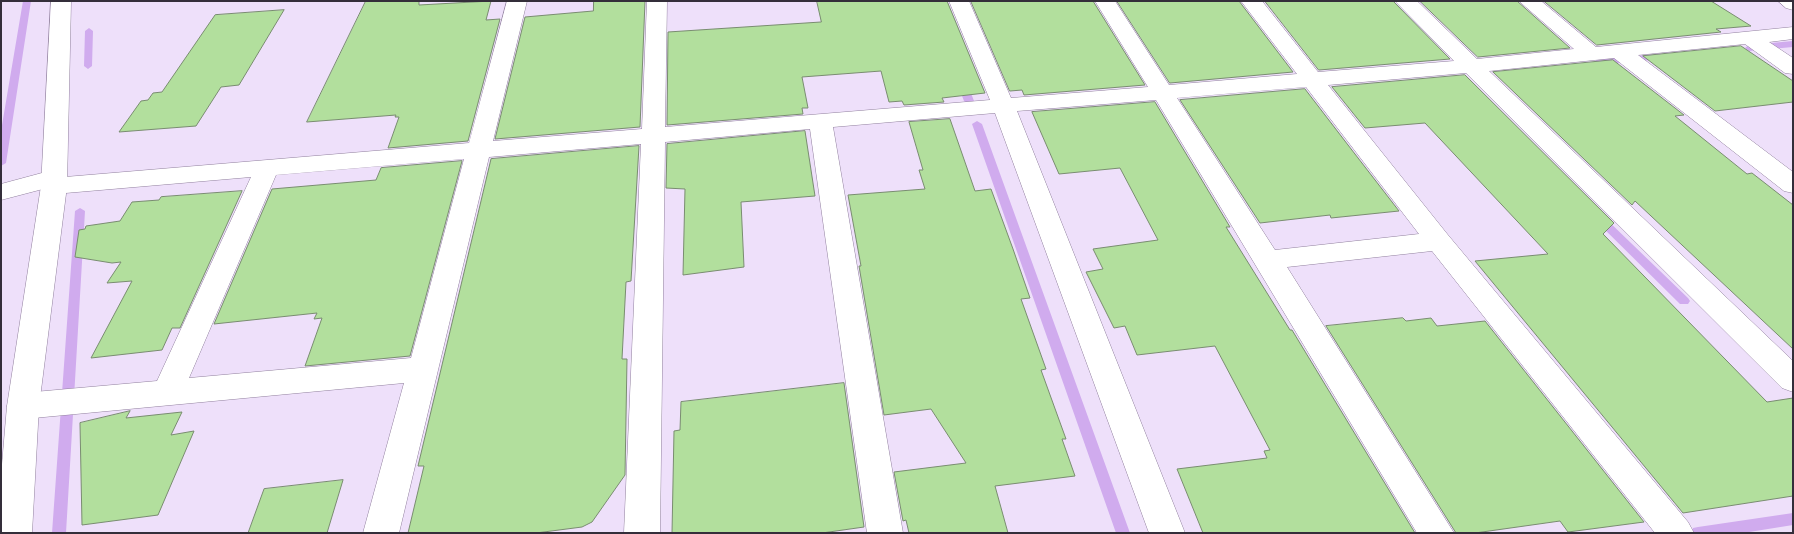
<!DOCTYPE html>
<style>
body{margin:0}
#map{position:relative;width:1794px;height:534px;overflow:hidden;background:#eee0fa;font-family:"PT Sans Narrow",sans-serif}
canvas{display:block}
.frame{position:absolute;inset:0;border:2px solid #342e3a;pointer-events:none}
</style>
<div id="map">
<canvas width="1794" height="534"></canvas>
<div class="frame"></div>
</div>
<script>
const c = document.querySelector('canvas').getContext('2d');
c.lineJoin = 'round';
function fill(path, color) { c.fillStyle = color; c.fill(path, 'evenodd'); }
function strokePath(path, color, width, dash) { c.strokeStyle = color; c.lineWidth = width; c.lineCap = dash ? 'butt' : 'round'; c.setLineDash(dash || []); c.stroke(path); }
const stream = new Path2D(`
 M23,1H31L6,163L1,166V131Z
 M89,28L93,31L92,66L88,69L84,66L85,31Z
 M1793,41V47L1749,51L1745,48L1749,45Z
 M1660,54L1664,57L1663,59L1598,65L1594,62L1598,59Z
 M961,77L966,80L974,101L972,103L969,104L964,101L956,80Z
 M977,121L982,124L1130,533H1116L972,124Z
 M80,208L85,211L66,533H52L75,211Z
 M1599,214L1603,216L1688,298L1690,301L1688,304H1680L1595,220L1594,218Z
 M1793,513V525L1743,533H1691L1693,528L1698,527Z`);
const building = new Path2D(`
 M366,1H419V5L491,1L486,20L500,19L468,141L388,148L399,117H395L396,115L307,122Z
 M594,1H645L640,127L495,139L525,17L593,11Z
 M817,1H947L985,93L942,98L944,102L904,105L902,101L889,102L881,71L802,77L808,108H802L803,114L667,125L668,32L821,22Z
 M971,1H1093L1145,85L1024,95L1022,90L1010,91Z
 M1117,1H1239L1293,72L1170,83Z
 M1265,1H1393L1450,59L1319,70Z
 M1420,1H1517L1570,48L1478,57Z
 M1544,1H1711L1751,26L1716,29L1721,32L1597,45Z
 M284,10L239,85L221,87L196,126L119,132L141,101L148,100L153,93L162,92L215,15Z
 M1741,46L1793,81V102L1715,111L1643,56Z
 M1613,60L1684,115L1675,116L1747,174L1752,173L1793,205V349L1635,201L1632,205L1493,72Z
 M1465,75L1614,223L1603,234L1767,402L1793,398V496L1683,513L1475,261L1548,254L1425,123L1365,128L1332,87Z
 M1305,89L1348,145L1399,211L1331,218L1330,215L1260,223L1180,100Z
 M1155,102L1230,227H1226L1290,330H1292L1415,533H1203L1177,469L1267,458L1264,451L1270,450L1215,346L1137,355L1125,326L1114,328L1086,272L1103,269L1093,249L1158,240L1120,168L1059,174L1032,112Z
 M950,119L975,191L991,189L1013,249L1030,298L1021,299L1046,369L1041,370L1066,439H1062L1075,476L995,486L1008,533H909L906,520L903,521L894,472L966,463L931,409L884,415L859,266H861L848,195L925,189L919,170H923L909,122Z
 M805,131L815,196L741,202L744,267L683,275L685,189L666,188L667,144Z
 M639,146L631,281L626,282L622,359H627L625,475L592,522L582,527L536,533H408L424,466H418L491,159Z
 M462,161L410,356L305,366L322,318L314,319L317,313L214,324L272,189L376,180L381,168Z
 M242,191L180,328H172L162,350L91,358L132,281L107,283L121,262L112,263L75,257L79,230L85,229L86,226L120,221L132,202L159,200L161,197Z
 M1403,318L1406,321L1431,318L1437,326L1485,321L1644,522L1568,532L1560,521L1475,533H1456L1326,326Z
 M844,383L864,527L822,533H672L674,431L680,430L681,402Z
 M130,411L126,418L182,412L171,435L194,431L158,515L82,525L80,423Z
 M343,480L327,533H248L264,489Z`);
const minor = new Path2D(`
 M507,1H527L493,141L642,129L647,1H667L665,127L990,100L949,1H969L1011,98L1148,87L1095,1H1115L1169,85L1297,74L1241,1H1262L1318,72L1454,61L1395,1H1417L1477,59L1574,49L1519,1H1541L1596,47L1793,27V39L1769,42L1793,58V74L1785,73L1745,44L1638,55L1793,172V193L1784,191L1614,58L1489,71L1793,361V392L1782,388L1466,73L1328,85L1448,235L1688,522L1694,533H1655L1432,251L1287,267L1454,533H1417L1156,100L1017,111L1185,533H1149L995,113L833,127L903,533H867L810,129L665,142L660,533H624L641,144L489,157L399,533H363L404,383L23,419L12,415L7,406L12,397L23,393L157,381L251,177L54,194L45,192L43,189L1,200V184L53,170L62,172L65,177L469,143ZM1306,87L1419,234L1275,250L1177,98ZM464,159L411,358L189,378L276,175Z
 M1778,1H1793V10L1786,8Z`);
const primary = new Path2D(`
 M51,1H71L67,186L39,406L32,533H1V476L7,406L41,186Z`);
fill(stream, '#d0abee');
fill(building, '#b2df9d');
strokePath(building, '#798c70', 1);
strokePath(minor, '#91809e', 1);
strokePath(primary, '#91809e', 1);
fill(minor, '#fff');
fill(primary, '#fff');
</script>
